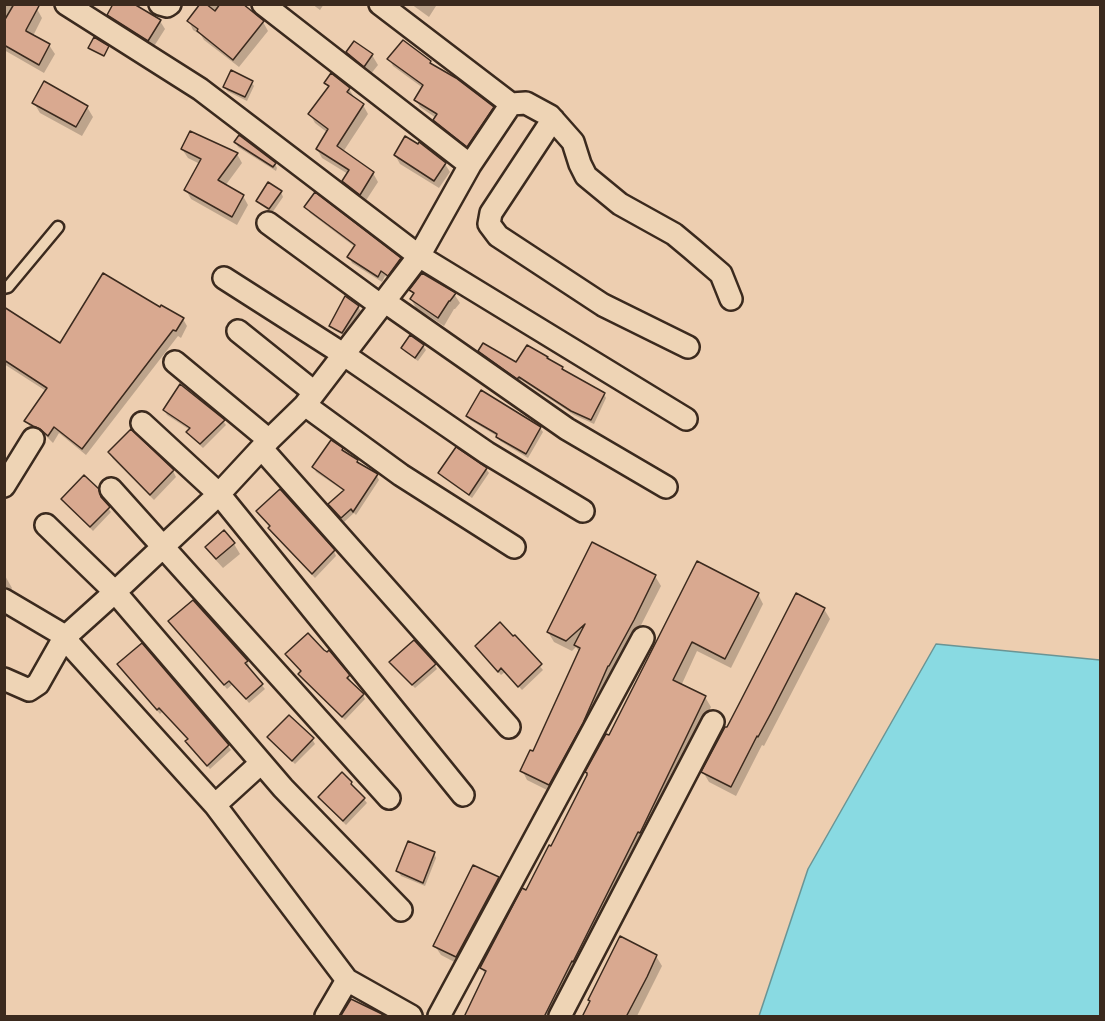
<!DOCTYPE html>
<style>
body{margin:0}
#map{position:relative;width:1105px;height:1021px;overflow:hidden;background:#edceb0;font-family:"Shantell Sans",sans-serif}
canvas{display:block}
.frame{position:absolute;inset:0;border:6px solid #3b2a1e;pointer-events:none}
</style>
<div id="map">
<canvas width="1105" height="1021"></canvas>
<div class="frame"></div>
</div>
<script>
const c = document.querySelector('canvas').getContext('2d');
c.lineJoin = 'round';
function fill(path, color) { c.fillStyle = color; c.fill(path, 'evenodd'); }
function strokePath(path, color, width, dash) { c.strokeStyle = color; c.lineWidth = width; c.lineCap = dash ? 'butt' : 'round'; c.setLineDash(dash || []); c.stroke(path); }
const water = new Path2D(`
 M936,644L1100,660V1016H759L808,869Z`);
const shadow = new Path2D(`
 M4,4H28L37,9L42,18L33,36L49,45L55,54L44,73L4,50Z
 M201,4H245L249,11L263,22L268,31L239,67L204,40L201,35L193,30L189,21Z
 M312,4H324L320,10Z
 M411,4H435L436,6L429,17Z
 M109,15L160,21L165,29L153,48L114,23Z
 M347,52L372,55L378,65L370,75L353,62Z
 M389,59L430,62L432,66L493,108L497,115L471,152L439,127L435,120L436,118L420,107L416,100L423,88L393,66Z
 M251,82L254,86L247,101L227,91L225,87Z
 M326,83L349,89L354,97L363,105L368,114L343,152L373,173L378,182L365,202L349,190L344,181L348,174L322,158L317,149L328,133L315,123L310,114L329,88Z
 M34,103L87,107L93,117L82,136L40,113Z
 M236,143L275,164L277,168L276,171L238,147Z
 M419,146L445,164L450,172L439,188L400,164L395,155Z
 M182,149L237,154L242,163L225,186L243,196L248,205L237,225L191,199L186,190L200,164L188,158Z
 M281,192L283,197L272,213L261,205L258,201Z
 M306,207L400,259L404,266L392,281L385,276L382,282L352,263L349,257L355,247L310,213Z
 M411,290L454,294L460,303L455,309H454L444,326L416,308L411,299L414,294Z
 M358,307L361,311L345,336L334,330L331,326Z
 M4,309L61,345L160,309L183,319L187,326L181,338L178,336L86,455L59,433L53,443L46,436L39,434L31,428L26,421L46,391L4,364Z
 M423,346L426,350L418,361L405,352L402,348Z
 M480,351L516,363L562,368L564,371L604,394L606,398L594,424L574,415L521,380L520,382L482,356Z
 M164,410L223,421L226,425L203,448L191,437L188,432L190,430L167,415Z
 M468,416L540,428L543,432L528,458L500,441L497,436L470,420Z
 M109,452L173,471L176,477L154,500L113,459Z
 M343,452L377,476L379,480L356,515L354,513L344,522L332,509L344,491L316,472L314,467Z
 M486,469L489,473L472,498L442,477L440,473Z
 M100,495L102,500L111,512L93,531L66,503Z
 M258,511L334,551L336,556L315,578L272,533L270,528L271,527Z
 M234,544L240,554L223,568L213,557L207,547Z
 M697,563L758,594L763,604L731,668L697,651L681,686L705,697L711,707L645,842L554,1016H466L486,975L481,968L527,892L551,848L610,737Z
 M4,574L12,588L4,601Z
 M655,576L661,586L555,794L527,780L522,770L534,753L580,653L576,647L572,651L554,642L548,632Z
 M824,609L830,619L764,746L762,745L736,796L709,782L703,772L727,729Z
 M170,622L247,661L249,666L247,668L265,689L249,703L233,684L227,689Z
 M515,637L543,670L522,690L505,672L501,675L477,647Z
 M287,654L348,676L351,681L349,682L363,695L365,699L345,720L302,679L300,674L302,672Z
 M391,662L434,664L437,669L415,688L394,667Z
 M121,669L228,746L231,750L210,769L190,745L189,740L163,711L160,714Z
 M269,737L312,739L315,744L295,764L271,741Z
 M351,783L367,803L346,825L322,801Z
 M434,853L436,858L425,886L401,876L398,871Z
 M474,867L498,878L504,888L462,966L441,955L435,946Z
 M656,956L662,966L637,1016H584L591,1002Z`);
const building = new Path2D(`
 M14,4H40L26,30V31L50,44L39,65L4,45V21Z
 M113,4H134L161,20L148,41L107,15Z
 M200,4H206L215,11L220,4H243L264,21L233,60L197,31L198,29L187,21Z
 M94,37L109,46L104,56L88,48Z
 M403,40L431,61L430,63L456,78L494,107L467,147L433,120L437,114L414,100L423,85L387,59Z
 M354,41L373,54L364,67L346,52Z
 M231,70L253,81L245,97L223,87Z
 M331,73L350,88L347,92L364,104L337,146L374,172L360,195L342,181L349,170L316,149L328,129L308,114L329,86L324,83Z
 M44,81L88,106L76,127L32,103Z
 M190,131L238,153L218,180L244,195L232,217L184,190L201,159L181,149Z
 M239,135L276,163L273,167L234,142Z
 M405,136L418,144L419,142L446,163L434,181L394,155Z
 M268,182L282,191L269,209L256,201Z
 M315,192L401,258L388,276L381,271L378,277L347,257L355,245L304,207Z
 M103,273L160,307L161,305L184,318L176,331L173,330L82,449L54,427L48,436L40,429L33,426L24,421L47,388L4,360V307L60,343Z
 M422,273L456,293L450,301H449L438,318L410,299L414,293L409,290Z
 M345,296L359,306L342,333L329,326Z
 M410,335L424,345L415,358L401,348Z
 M483,343L516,362L527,345L548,357L547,358L563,367L562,369L605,393L591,420L571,411L519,377L517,379L478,351Z
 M180,384L225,420L200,444L186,432L190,428L163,410Z
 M481,390L541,427L526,454L496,437L497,434L466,416Z
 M131,429L174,470L150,495L108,452Z
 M331,440L343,448L342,450L358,460L357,462L378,474L353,512L351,509L341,518L328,504L344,490L312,467Z
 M456,447L487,468L469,495L438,473Z
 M84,475L99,489L101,497L110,507L90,527L61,499Z
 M280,489L335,550L312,574L268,528L270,526L256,511Z
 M224,530L235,543L216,559L205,547Z
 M592,542L656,575L634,620L609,666H608L583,723L549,785L520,771L530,750L533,751L580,648L574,645L585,624L566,641L547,632Z
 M697,561L759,593L725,659L692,642L673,680L706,696L640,833L638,832L573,962L572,961L544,1017H464L486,971L480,968L522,888L526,890L549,845L551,846L587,775V773L585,772L606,734L609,735Z
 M796,593L825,608L771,713L758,737L757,736L731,787L701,772L725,727H727L740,702Z
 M193,600L248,661L245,663L263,684L246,699L229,681L224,685L168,621Z
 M500,622L513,636L515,635L542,664L518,687L501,668L498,672L475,646Z
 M308,633L324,650L327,652L329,650L350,675L347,678L364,694L342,717L298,674L301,671L285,654Z
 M414,640L436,664L412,685L389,662Z
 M142,643L229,745L207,766L185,741L188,739L159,708L157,710L117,664Z
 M289,715L314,738L292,761L267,737Z
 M342,772L352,782L351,784L365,798L343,821L318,797Z
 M408,841L435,852L423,883L396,871Z
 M473,865L499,877L456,957L433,946Z
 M620,936L657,955L647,977L626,1017H582L590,1001L588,1000Z
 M351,999L380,1013L386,1017H340Z`);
const service = new Path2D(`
 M4,288L8,287L58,227`);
const minor = new Path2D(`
 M66,4L200,89L419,256L686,419
 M160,4L167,6L170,4
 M263,4L470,165
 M380,4L511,104L526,103L550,116L573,142L580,164L586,176L620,204L674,234L692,249L721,274L731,299
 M553,119L491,213L489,224L498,236L603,305L688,347
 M268,223L380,305
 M224,278L343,354L487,453L583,511
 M384,301L567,429L666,487
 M238,331L314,392
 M175,362L269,440
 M305,405L401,475L514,547
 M142,423L219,494L463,795
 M262,449L509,727
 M4,486L33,439
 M111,489L389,798
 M46,525L115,592L283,788L401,910
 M4,600L65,636
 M64,638L215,805L261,763
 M4,679L29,690L38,684L64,638L115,592L219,494L269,440L305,405L419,256L470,165L511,104
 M215,805L347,980
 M326,1016L347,980L411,1016
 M439,1016L643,638
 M560,1016L713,722`);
fill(water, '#89dae2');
strokePath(water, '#6a9494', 1.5);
fill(shadow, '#0003');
fill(building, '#d9a990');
strokePath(building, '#3b2a1e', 1.5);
strokePath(service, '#3b2a1e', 15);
strokePath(minor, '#3b2a1e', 26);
strokePath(service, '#eed4b5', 10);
strokePath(minor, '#eed4b5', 21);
</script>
